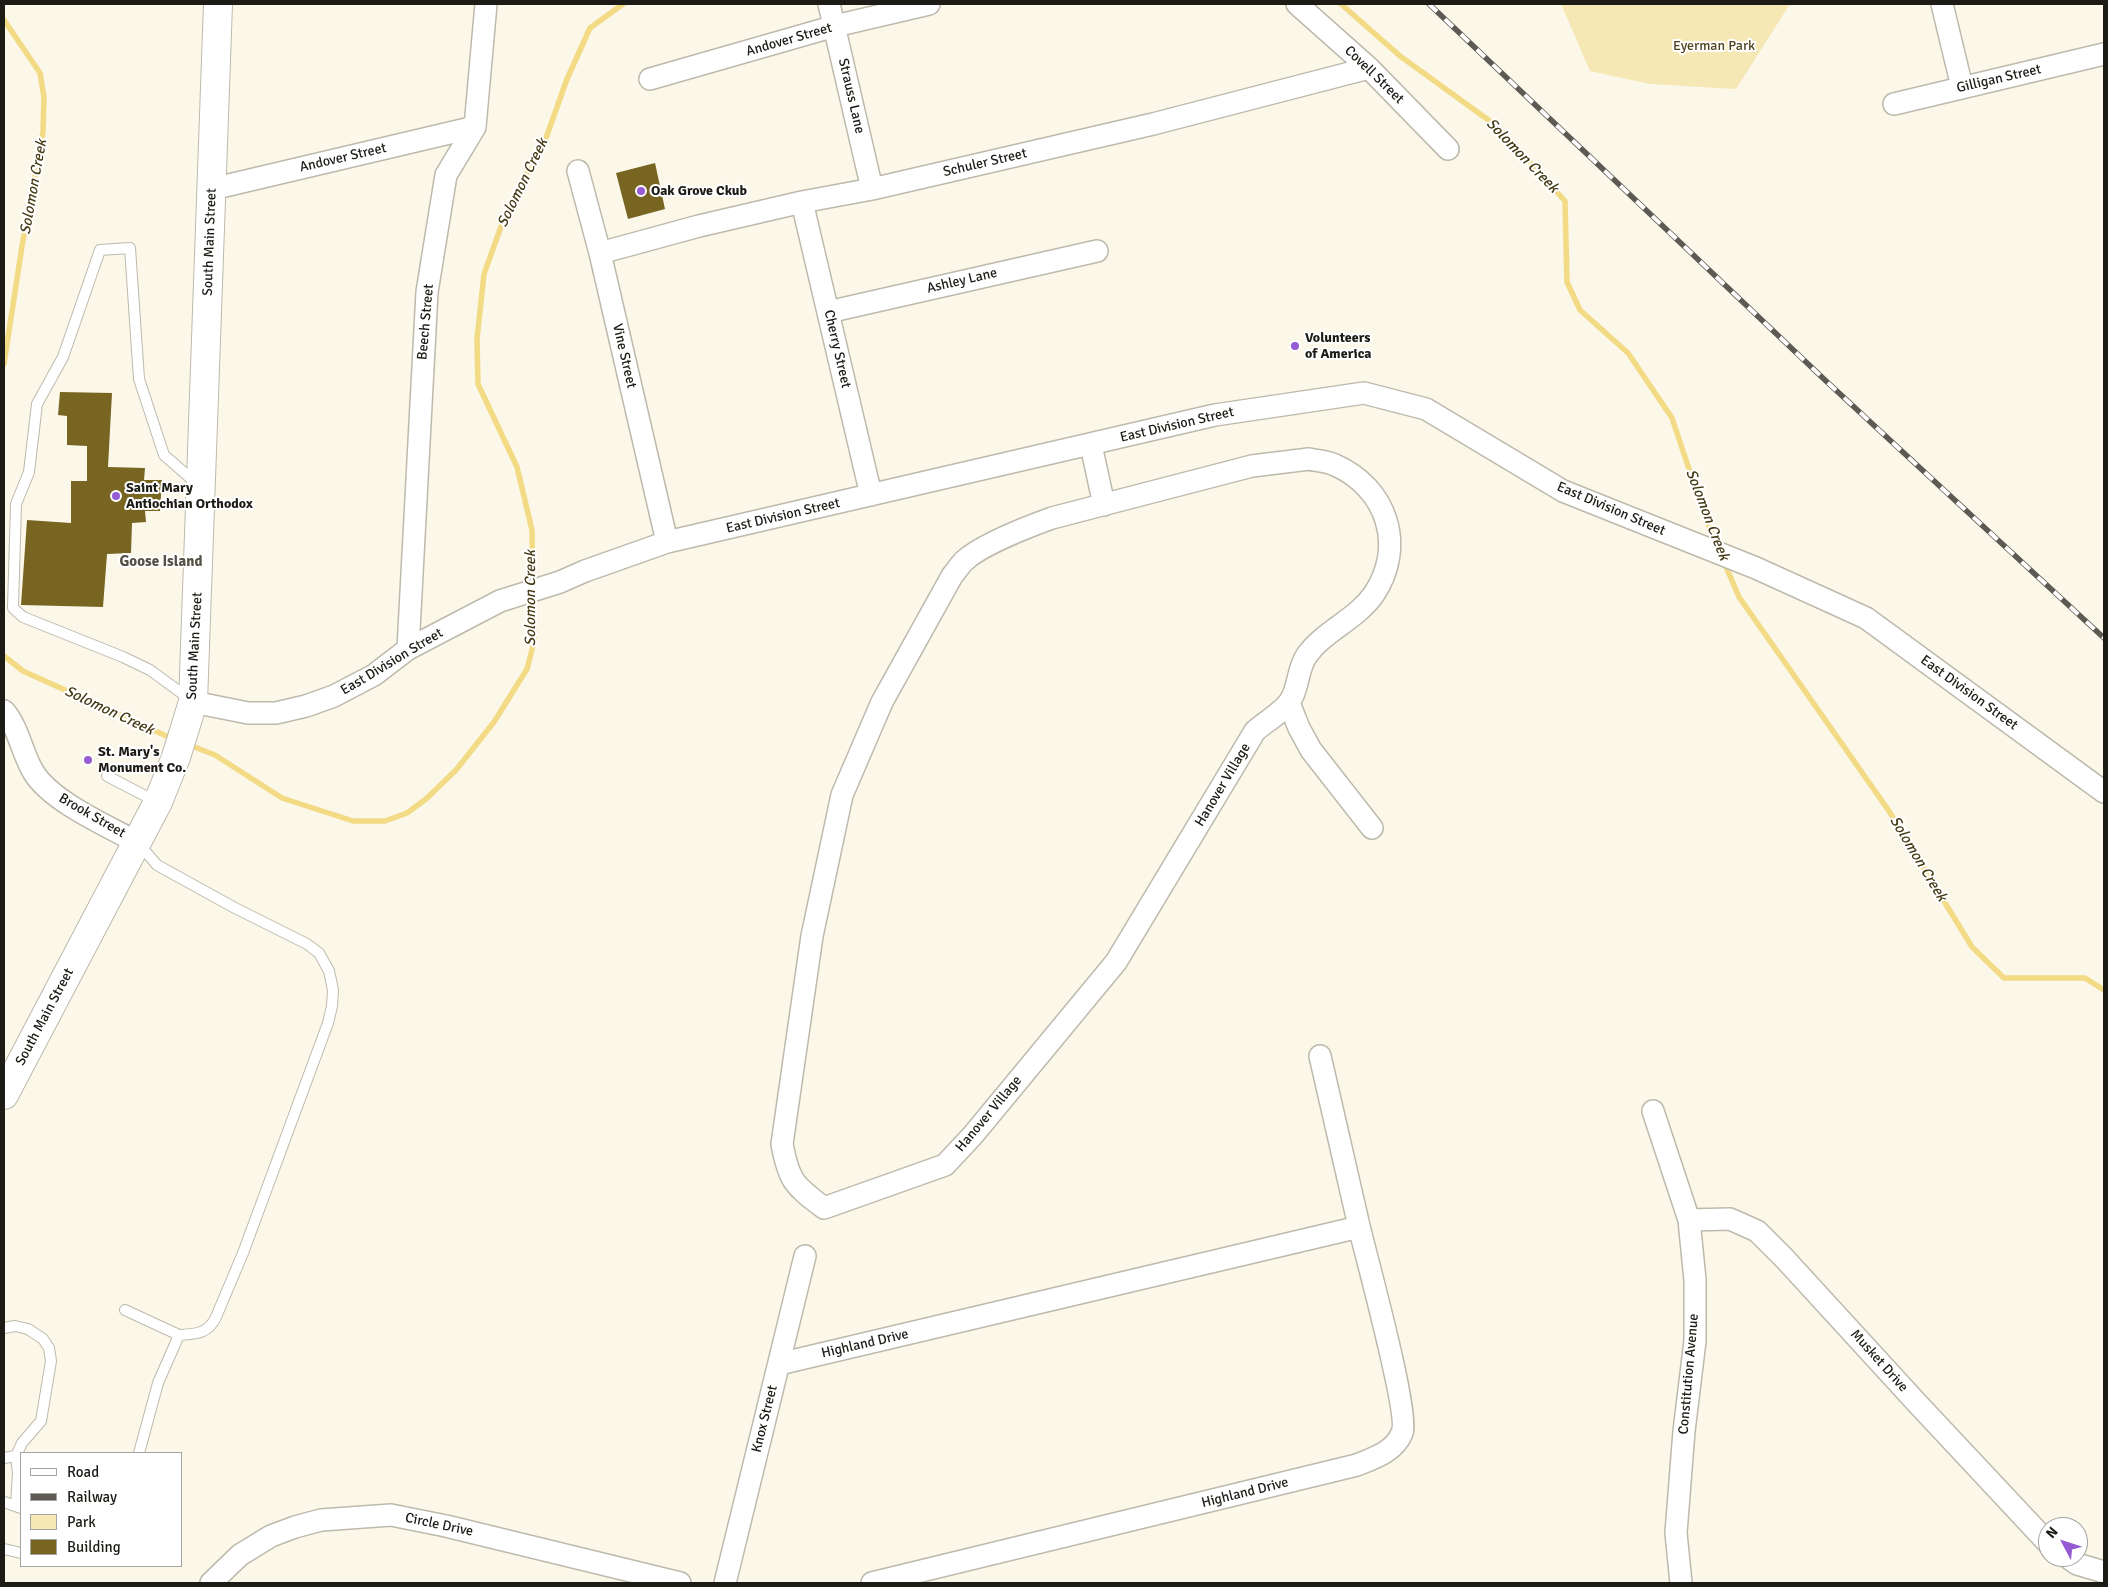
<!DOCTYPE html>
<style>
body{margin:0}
#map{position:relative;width:2108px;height:1587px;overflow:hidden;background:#fbf7e9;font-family:Signika,sans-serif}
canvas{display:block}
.frame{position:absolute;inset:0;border:5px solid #1c1b16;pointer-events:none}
.legend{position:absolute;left:20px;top:1452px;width:162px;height:115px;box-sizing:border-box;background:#fff;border:1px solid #a4a4a2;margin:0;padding:6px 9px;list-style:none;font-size:15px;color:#1c1b16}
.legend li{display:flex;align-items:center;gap:10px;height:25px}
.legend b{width:25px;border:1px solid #a4a4a2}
.north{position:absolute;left:2038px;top:1517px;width:50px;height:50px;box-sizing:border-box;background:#fff;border:1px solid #a4a4a2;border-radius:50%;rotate:310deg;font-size:14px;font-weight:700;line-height:20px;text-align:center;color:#1c1b16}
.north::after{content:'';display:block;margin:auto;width:18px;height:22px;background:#965bd3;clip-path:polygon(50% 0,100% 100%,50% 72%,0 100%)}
</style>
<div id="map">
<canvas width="2108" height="1587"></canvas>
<div class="frame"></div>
<ul class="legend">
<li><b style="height:6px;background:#fff"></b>Road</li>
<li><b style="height:6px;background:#5c5a53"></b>Railway</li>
<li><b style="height:14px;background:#f6e8b5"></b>Park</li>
<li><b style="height:14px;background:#776521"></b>Building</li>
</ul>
<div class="north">N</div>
</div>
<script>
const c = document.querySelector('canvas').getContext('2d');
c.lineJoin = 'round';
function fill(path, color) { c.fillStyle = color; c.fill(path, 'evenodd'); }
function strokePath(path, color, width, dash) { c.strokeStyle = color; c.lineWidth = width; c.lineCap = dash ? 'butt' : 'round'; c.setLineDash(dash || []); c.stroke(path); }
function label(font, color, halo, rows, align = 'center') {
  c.font = font + ' Signika,sans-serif'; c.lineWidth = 4; c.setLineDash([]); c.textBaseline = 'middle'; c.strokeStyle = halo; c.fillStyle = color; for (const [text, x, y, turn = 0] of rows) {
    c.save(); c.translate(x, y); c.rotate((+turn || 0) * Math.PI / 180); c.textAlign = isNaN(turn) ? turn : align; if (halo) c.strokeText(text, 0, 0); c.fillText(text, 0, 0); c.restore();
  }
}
const green = new Path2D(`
 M1561,4H1790L1736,89L1650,84L1590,71Z`);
const stream = new Path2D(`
 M1341,4L1400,56L1498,127L1565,201L1567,282L1580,310L1628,353L1672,418L1704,514L1717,546
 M4,20L40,73L44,97L43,132L22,246L4,364
 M1724,562L1739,597L1889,811L1972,947L2004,978H2085L2104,990
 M533,587L532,530L517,467L478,384L477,339L484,274L507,210L546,138L567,79L590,28L623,4
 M4,656L23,671L173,739
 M187,744L215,755L282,798L353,821H385L407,813L426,799L456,770L494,722L527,669L534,642L533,596`);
const building = new Path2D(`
 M655,163L665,209L628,219L616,173Z
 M60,392L112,393L108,467L145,468L144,480H162L160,511H145L146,522L132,523L131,553L107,554L103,607L21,605L27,520L71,523V481H87V446L67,445V416L58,415Z`);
const lane = new Path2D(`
 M191,700L150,670L123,657L23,617L13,608L16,504L29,472L37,404L63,357L100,250L130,248L139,379L164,455L196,483
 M107,776L157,802
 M138,843L157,865L235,908L307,944L319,953L329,971L333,990L332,1006L328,1023L243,1253L216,1317C208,1334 196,1334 179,1335
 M125,1310L179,1335L158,1383L139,1453
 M4,1328L15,1326L28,1329L43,1339L49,1348L51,1361L41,1421L22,1443L16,1456L18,1473L16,1506
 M4,1458L16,1456
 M4,1502L21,1508
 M4,1549L21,1553`);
const street = new Path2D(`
 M829,4L872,189
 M1297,4L1369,68L1448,149
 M1942,4L1962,87
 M650,79L835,26L929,4
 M1894,104L2104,54
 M578,171L600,253L667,542
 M212,189L475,127
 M802,202L871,495
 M600,253L699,226L802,202L872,189L1153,124L1369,68
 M828,312L1097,251
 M1091,445L1104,505
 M1309,459C1317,461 1327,461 1335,465C1387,488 1406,546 1374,594C1356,620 1325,630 1307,655C1297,669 1299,688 1290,701C1284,711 1264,723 1255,731L1116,962L973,1135L945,1165L824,1208C795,1186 789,1182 782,1144L812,936L842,795L882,702L952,576C956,571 960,565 964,561C981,545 1030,526 1052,518L1252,466Z
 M408,649L427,292L446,175L475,127L486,4
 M193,702L248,713H276L306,706L334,696L374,675L408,649L500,601L560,582L585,571L667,542L1215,415L1364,393L1426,409L1563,491L1756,568L1866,618L2104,792
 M1289,703L1299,728L1311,750L1372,828
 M4,711C19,728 22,754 34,773C52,802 108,826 138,843
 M1653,1111L1689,1220L1695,1280V1341L1684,1431L1676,1533L1681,1583
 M1689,1220L1730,1219L1757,1231L1785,1259L1916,1402L2048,1543
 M779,1364L1359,1227
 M2067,1557L2077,1564L2104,1572
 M211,1583L240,1555L271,1536L295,1527L321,1520L391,1515L446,1526L680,1583
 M725,1583L805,1256
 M872,1583L1357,1465C1374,1458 1394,1452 1402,1433C1410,1415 1366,1256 1359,1226C1346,1170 1333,1113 1320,1056`);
const secondary = new Path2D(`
 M4,1095L158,802L176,757L193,702L218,4`);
const rail = new Path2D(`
 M1429,4L1826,381L2104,638`);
const markers = [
 [641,191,5,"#965bd3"],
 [1295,346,5,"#965bd3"],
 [116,496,5,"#965bd3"],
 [88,760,5,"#965bd3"]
];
const streetNames = [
 ["Andover Street",789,40,-16],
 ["Covell Street",1374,75,44],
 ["Gilligan Street",1999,79,-13],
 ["Strauss Lane",851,96,77],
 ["Andover Street",343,158,-13],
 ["Schuler Street",985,163,-13],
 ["South Main Street",210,242,-88],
 ["Ashley Lane",962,281,-13],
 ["Beech Street",426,322,-85],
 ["Cherry Street",837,349,77],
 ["Vine Street",624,356,77],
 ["East Division Street",1177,425,-13],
 ["East Division Street",1611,509,23],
 ["East Division Street",783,516,-13],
 ["South Main Street",195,646,-87],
 ["East Division Street",392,662,-31],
 ["East Division Street",1969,693,36],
 ["Hanover Village",1223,785,-59],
 ["Brook Street",92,816,30],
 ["South Main Street",45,1017,-62],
 ["Hanover Village",989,1114,-50],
 ["Highland Drive",865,1344,-13],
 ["Musket Drive",1879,1361,48],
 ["Constitution Avenue",1689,1374,-85],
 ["Knox Street",765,1419,-76],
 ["Highland Drive",1245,1493,-14],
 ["Circle Drive",439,1525,12]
];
const parkNames = [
 ["Eyerman Park",1714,46]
];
const poiNames = [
 ["Oak Grove Ckub",651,191],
 ["Volunteers",1305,338],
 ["of America",1305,354],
 ["Saint Mary",126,488],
 ["Antiochian Orthodox",126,504],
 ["St. Mary's",98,752],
 ["Monument Co.",98,768]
];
const waterNames = [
 ["Solomon Creek",1522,156,46],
 ["Solomon Creek",523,183,-64],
 ["Solomon Creek",34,187,-80],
 ["Solomon Creek",1707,515,69],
 ["Solomon Creek",531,598,-90],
 ["Solomon Creek",109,711,25],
 ["Solomon Creek",1918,859,59]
];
const neighbourhoodNames = [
 ["Goose Island",161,562]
];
fill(green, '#f6e8b5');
strokePath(stream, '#f3da84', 5.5);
fill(building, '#776521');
strokePath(lane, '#bdbaad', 12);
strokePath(street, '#bdbaad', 24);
strokePath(secondary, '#bdbaad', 30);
strokePath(lane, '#fff', 10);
strokePath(street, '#fff', 21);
strokePath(secondary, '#fff', 28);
strokePath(rail, '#5c5a53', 5.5);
strokePath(rail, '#fff', 4, [11]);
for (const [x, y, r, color] of markers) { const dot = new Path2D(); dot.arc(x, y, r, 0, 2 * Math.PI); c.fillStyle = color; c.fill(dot); strokePath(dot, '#fff', 2); }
label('14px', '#1c1b16', '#fff', streetNames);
label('14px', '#4e431e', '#fff', parkNames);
label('bold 14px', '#1c1b16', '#fff', poiNames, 'left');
label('italic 15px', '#443a14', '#fff', waterNames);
label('bold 15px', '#555146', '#fff', neighbourhoodNames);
</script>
